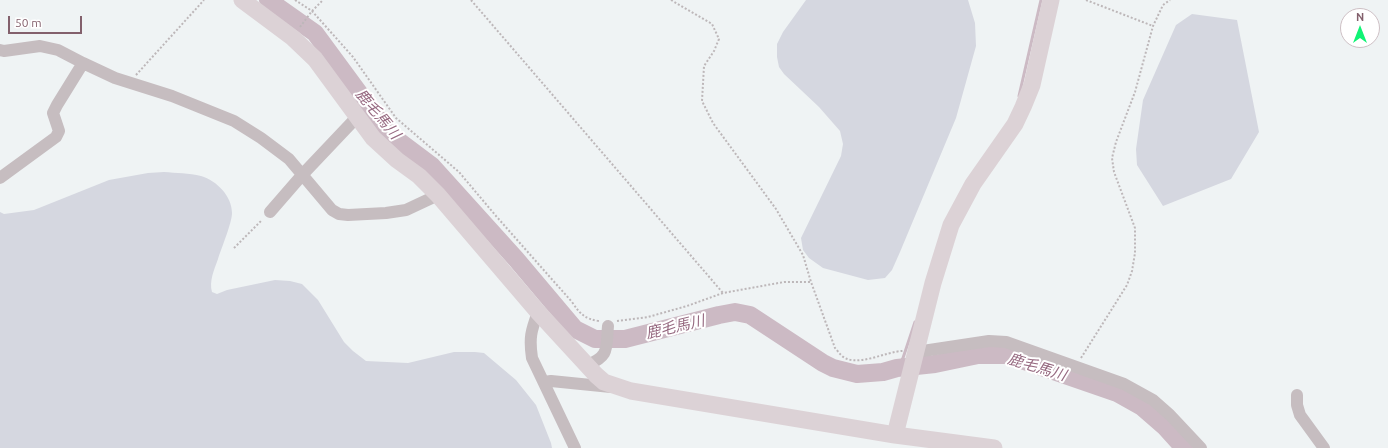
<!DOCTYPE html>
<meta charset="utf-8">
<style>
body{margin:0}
#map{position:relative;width:1388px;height:448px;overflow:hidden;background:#eff3f4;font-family:Ubuntu,sans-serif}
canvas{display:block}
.north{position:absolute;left:1340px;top:8px;width:40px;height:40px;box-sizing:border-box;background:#fff;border:1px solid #cdbfc4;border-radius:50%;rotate:0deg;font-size:11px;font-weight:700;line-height:16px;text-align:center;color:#83606c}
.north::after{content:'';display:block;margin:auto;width:14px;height:18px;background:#10f375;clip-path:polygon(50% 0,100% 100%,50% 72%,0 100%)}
.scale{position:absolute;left:8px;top:16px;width:74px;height:18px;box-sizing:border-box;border:2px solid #83606c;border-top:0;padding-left:5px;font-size:12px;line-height:14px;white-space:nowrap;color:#83606c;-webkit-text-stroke:3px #fff;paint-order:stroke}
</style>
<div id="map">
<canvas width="1388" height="448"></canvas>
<div class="north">N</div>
<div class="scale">50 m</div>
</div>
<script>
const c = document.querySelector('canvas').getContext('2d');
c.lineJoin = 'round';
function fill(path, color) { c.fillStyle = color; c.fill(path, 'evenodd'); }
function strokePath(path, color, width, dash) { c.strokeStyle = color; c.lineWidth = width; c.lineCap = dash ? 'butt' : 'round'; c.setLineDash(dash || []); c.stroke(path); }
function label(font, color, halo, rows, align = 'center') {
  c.font = font + ' Ubuntu,"Noto Sans JP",sans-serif'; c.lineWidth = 4; c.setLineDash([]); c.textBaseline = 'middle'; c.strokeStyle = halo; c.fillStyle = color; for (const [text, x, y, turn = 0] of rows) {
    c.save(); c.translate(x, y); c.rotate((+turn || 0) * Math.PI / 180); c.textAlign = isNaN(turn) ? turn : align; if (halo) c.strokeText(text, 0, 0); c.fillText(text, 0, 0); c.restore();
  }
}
const green = new Path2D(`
 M806,0H968L975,23L976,46L956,118L900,252L892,270L885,278L868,280L823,268L809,258L803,250L801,238L841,156L843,144L840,131L819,107L784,74L779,67L777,57V44L783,32Z
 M1192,14L1237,20L1259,132L1231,179L1163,206L1137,165L1136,149L1143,100L1176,25Z
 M164,172C176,173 189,173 201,176C217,181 232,196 232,213C232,223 221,249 218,259C214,270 209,281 212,292L217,294L227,290L275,280L290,281L302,284L318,300L344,342L353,351L366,361L408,363L454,352H475L484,353L516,380L536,405L551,443L552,448H0V212L4,214L34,210L109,180L148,173Z`);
const stream = new Path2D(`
 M1019,96L1041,0
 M897,368L903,358L915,322`);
const river = new Path2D(`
 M268,0L315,33L379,120L396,139L432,166L516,259L575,329L595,339H625L719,315L735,312L750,315L823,363L833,368L857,374L883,372L897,368L935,364L978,355H1007L1117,393L1142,407L1165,427L1184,448`);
const path = new Path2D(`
 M295,0L312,11L353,57L396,118L459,172L496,216L572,302C580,314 585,319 599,321
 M471,0L723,293
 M671,0L712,24L719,39L714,51L704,66L702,101L713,123L776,209L803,255L811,282L835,348C837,350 839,353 841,355C855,369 886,351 903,351
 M1086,0L1153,26
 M300,27L312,11L323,0
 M136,75L204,0
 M234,248L262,220
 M617,321L648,317L687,306L723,293L784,282H811
 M1081,358L1127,285L1132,271L1135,253V228L1114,172L1112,158L1116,142L1135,92L1153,26L1163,5L1170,0`);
const street = new Path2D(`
 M0,50L4,51L40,46L58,50L83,63L115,78L172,96L234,121L261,138L289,159L332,210L339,214L348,215L386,213L406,210L438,195
 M0,178L56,137L59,131L53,113L57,105L83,63
 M270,212L303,174L357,117
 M538,312C531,331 529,338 532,358L575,448
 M916,352L989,341L1006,342L1124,384L1153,400L1170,415L1201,448
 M587,365C610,356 606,348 608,326
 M544,382L551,381L611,387
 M1297,395V405L1300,415L1324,448`);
const secondary = new Path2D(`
 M242,0L293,38L315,59L373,138L397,160L419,176L438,195L538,312L596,375L604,382L631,391L895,435L994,448
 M895,435L933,283L951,225L973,184L1015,124L1023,107L1032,85L1051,0`);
const waterNames = [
 ["鹿毛馬川",378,114,50],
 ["鹿毛馬川",675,327,-13],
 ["鹿毛馬川",1037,367,17]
];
fill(green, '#d5d7e0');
strokePath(stream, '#ccbac4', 3);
strokePath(river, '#ccbac4', 18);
strokePath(path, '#bdb7b9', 2, [2, 2]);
strokePath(street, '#c6bdc0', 12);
strokePath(secondary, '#dcd2d6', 17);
label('italic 15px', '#966980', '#fff', waterNames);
</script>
